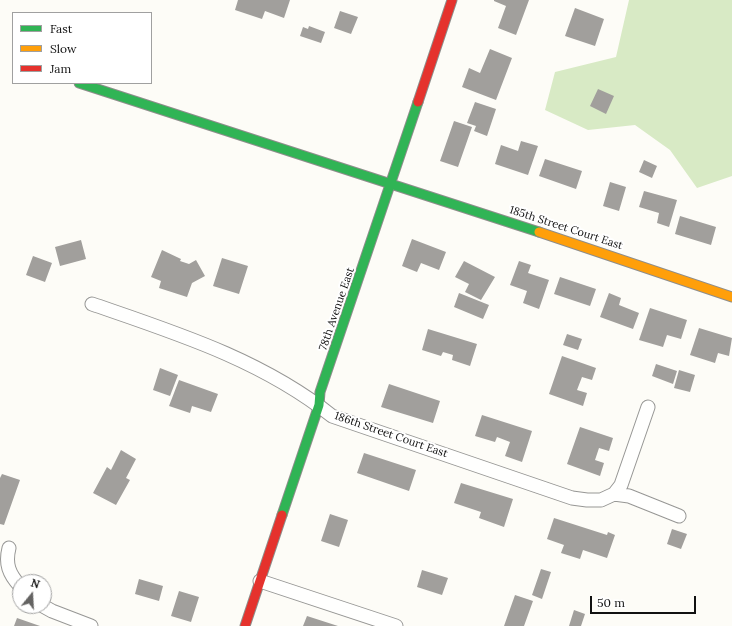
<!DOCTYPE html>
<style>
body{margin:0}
#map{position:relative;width:732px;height:626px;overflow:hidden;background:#fdfcf7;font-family:Lora,serif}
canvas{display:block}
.legend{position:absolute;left:12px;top:12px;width:140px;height:72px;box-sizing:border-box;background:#fff;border:1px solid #a0a0a0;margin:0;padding:5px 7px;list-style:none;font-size:12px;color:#111}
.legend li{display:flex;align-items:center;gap:8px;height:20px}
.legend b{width:20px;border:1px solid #a0a0a0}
.north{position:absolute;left:12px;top:574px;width:40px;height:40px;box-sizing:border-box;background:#fff;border:1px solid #a0a0a0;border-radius:50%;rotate:18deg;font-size:11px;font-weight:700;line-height:16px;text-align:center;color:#111}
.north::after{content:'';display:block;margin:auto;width:14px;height:18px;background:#646362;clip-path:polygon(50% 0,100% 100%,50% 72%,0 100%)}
.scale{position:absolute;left:590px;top:596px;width:106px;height:18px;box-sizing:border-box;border:2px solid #111;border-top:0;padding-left:5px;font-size:12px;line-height:14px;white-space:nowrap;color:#111;-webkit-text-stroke:3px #fff;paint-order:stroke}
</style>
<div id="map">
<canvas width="732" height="626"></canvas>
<ul class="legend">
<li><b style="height:5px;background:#30b455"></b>Fast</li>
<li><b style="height:5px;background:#ff9f0a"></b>Slow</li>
<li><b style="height:5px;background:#e5322d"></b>Jam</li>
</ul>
<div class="north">N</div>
<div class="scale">50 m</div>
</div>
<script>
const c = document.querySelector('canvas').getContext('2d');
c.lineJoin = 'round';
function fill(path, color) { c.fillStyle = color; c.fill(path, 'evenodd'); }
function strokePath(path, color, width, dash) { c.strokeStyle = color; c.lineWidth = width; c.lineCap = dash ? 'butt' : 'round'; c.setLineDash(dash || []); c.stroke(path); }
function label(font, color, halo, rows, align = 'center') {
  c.font = font + ' Lora,serif'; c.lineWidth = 4; c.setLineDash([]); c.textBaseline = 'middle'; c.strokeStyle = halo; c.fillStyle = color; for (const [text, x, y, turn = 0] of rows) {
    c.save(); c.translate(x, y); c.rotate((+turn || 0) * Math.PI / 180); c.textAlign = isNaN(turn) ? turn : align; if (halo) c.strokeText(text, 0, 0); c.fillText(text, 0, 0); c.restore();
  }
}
const forest = new Path2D(`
 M629,0H732V176L697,188L670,150L635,125L588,130L545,110L555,72L616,57Z`);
const building = new Path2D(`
 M238,0H290L284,18L265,11L262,19L235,10Z
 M494,0H529L516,35L498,28L506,6L494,1Z
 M575,8L604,19L595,46L565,36Z
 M340,11L358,17L351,34L334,28Z
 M309,26L325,32L321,43L300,36L303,27L308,29Z
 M490,49L512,58L496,100L462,87L469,68L480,73Z
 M598,89L614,96L606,114L590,106Z
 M475,102L496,109L487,136L474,131L476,126L467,123Z
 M454,121L472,127L458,167L440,161Z
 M521,141L538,146L528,175L495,164L501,145L518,151Z
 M545,159L582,171L576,189L539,176Z
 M644,160L657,166L652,178L639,172Z
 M610,182L626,187L619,211L603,206Z
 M644,191L677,200L669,227L657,223L659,213L639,207Z
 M680,216L716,227L711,245L675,234Z
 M412,239L446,252L439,270L421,263L417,272L402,266Z
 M81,240L86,259L60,266L55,247Z
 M162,250L181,259L180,261L189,264L196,260L205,276L192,283L187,297L159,288L161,281L151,277Z
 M33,256L52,263L45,282L26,275Z
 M222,258L248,266L239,294L213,286Z
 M464,261L495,277L481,300L465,292L469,284L455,277Z
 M519,261L531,265L528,273L549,280L539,309L523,303L527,291L510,285Z
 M560,277L596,289L590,306L554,294Z
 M459,293L489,305L483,319L454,307Z
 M609,293L621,298L619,305L639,313L633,329L600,317Z
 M650,308L687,320L681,339L667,335L663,347L639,340Z
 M699,328L732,338L729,356L718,353L715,363L690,355Z
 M428,329L477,344L470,366L452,360L453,355L443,352L441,356L422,350Z
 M567,334L582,339L578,350L563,345Z
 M562,356L596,368L592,380L582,377L577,390L587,393L583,406L549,394Z
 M656,364L677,371L673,384L652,376Z
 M160,368L178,375L170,396L153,390Z
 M679,370L695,375L690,392L674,388Z
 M179,380L218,394L211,412L192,406L190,413L169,406Z
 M389,384L440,401L433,423L381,407Z
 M482,415L532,431L522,462L505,456L510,442L497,437L495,442L475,436Z
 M580,427L613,438L609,451L599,448L595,460L604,463L600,476L567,464Z
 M121,450L136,459L126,478L130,480L116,505L93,493L107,467L111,470Z
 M364,453L416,470L409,491L357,473Z
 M2,474L20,480L4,525L0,524V478Z
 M461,483L513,499L504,527L479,518L481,512L454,503Z
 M330,514L348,520L339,547L321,541Z
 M554,518L607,535L608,532L615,535L607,558L583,550L580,559L561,553L564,545L547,539Z
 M672,529L687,534L681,549L667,544Z
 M541,569L551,572L542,599L532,595Z
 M422,570L448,578L442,595L417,587Z
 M139,579L163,586L159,601L135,594Z
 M179,591L199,597L191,622L171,616Z
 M515,595L533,601L524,626H504Z
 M574,610L585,614L581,626H569Z
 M307,616L338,626H303Z
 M17,618L40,626H14Z`);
const street = new Path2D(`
 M92,304C176,333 262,360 332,416L572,498L587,500H601L614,494L629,496L679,516
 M614,494L621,485L648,407
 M9,548C5,564 9,574 20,586
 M260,581L396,626
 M43,606L52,611L91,626`);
const fast = new Path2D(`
 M79,83L539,232
 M282,515L319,405L320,392L418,102`);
const slow = new Path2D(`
 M539,232L732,297`);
const jam = new Path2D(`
 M418,102L452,0
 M245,626L282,515`);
const streetNames = [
 ["185th Street Court East",566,228,18],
 ["78th Avenue East",337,309,-71],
 ["186th Street Court East",391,435,19]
];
fill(forest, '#d8eac5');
fill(building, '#a19f9c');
strokePath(street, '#979795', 15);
strokePath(fast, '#8e8d8b', 11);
strokePath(slow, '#8e8d8b', 11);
strokePath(jam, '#8e8d8b', 11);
strokePath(street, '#fffffe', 13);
strokePath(fast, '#30b455', 9);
strokePath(slow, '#ff9f0a', 9);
strokePath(jam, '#e5322d', 9);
label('11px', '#111', '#fff', streetNames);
</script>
